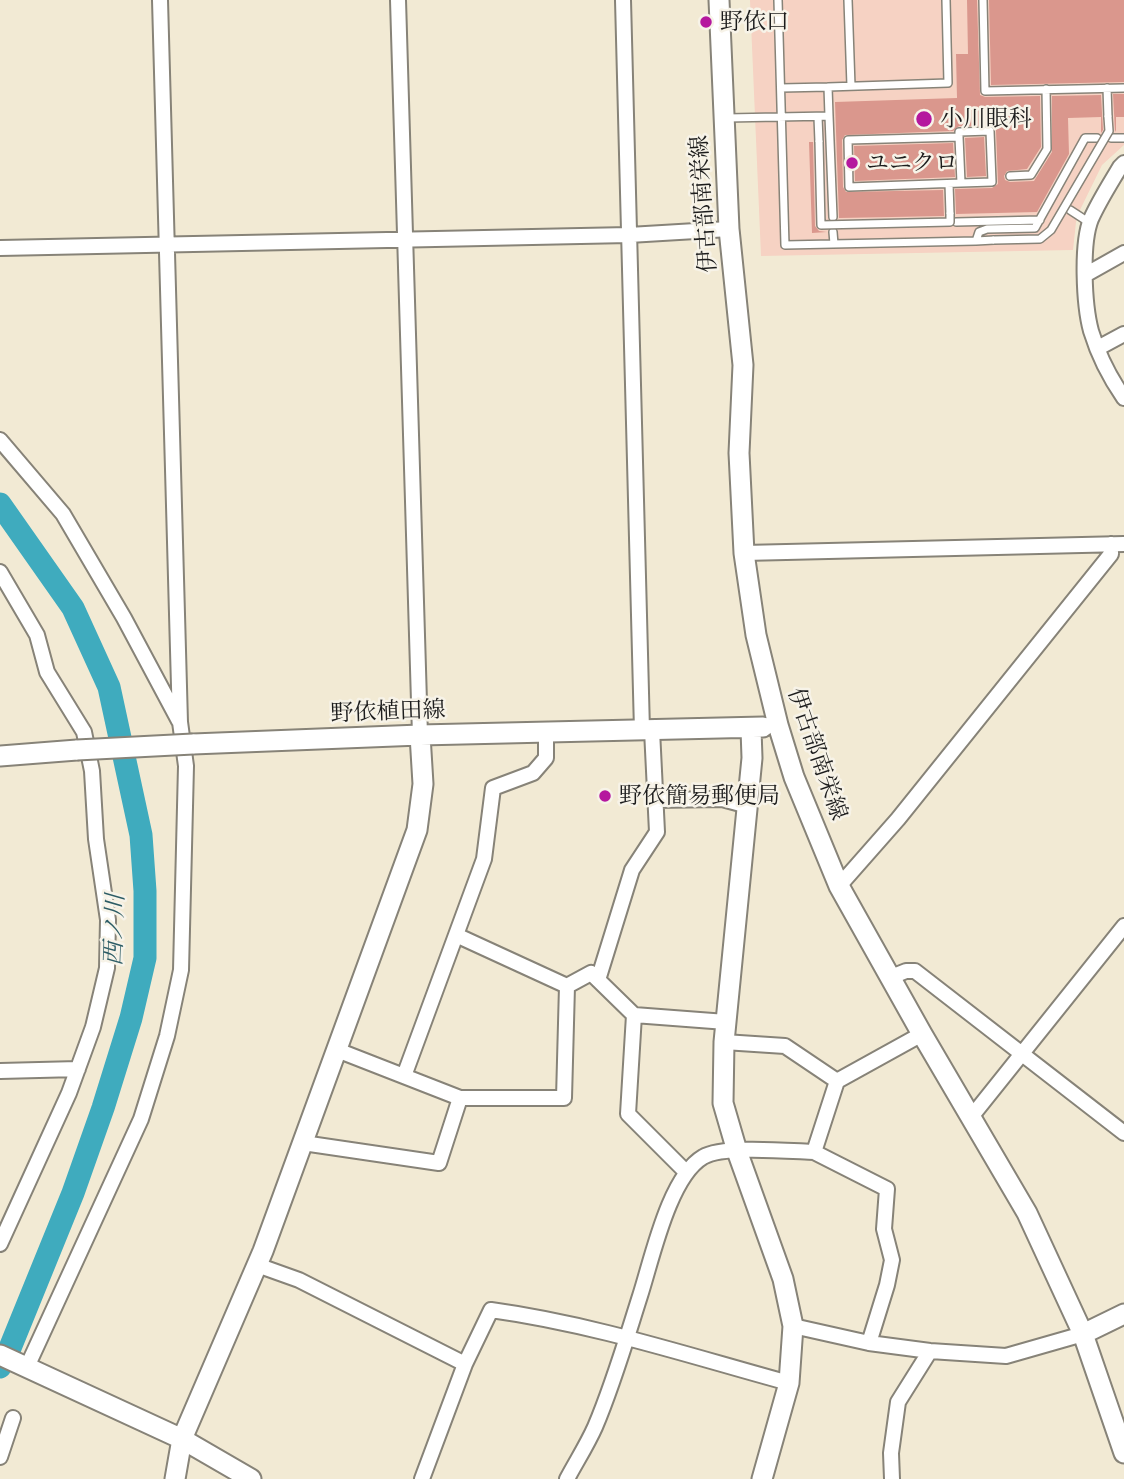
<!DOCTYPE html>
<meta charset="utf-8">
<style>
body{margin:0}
canvas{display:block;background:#f2ead4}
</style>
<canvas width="1124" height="1479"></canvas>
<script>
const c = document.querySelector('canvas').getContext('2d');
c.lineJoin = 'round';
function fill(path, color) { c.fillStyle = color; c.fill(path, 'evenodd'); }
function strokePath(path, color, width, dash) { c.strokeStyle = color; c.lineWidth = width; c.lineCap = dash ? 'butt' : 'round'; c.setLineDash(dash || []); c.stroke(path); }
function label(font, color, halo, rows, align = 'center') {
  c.font = font + ' "Libre Caslon Text","Noto Serif JP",serif'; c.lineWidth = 5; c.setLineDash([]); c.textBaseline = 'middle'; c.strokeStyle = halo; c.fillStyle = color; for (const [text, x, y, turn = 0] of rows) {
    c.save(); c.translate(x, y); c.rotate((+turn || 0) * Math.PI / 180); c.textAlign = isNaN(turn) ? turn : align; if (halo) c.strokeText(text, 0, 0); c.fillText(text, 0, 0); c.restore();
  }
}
const built = new Path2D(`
 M750,0H1124V145L1102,165L1080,210L1076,222L1073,250L761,256Z`);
const river = new Path2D(`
 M0,504L73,608L109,687L141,835L145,891V958L131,1018L103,1108L73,1193L10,1348L0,1367`);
const building = new Path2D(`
 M967,0H977L980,95L985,97L1040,96L1041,147L1027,169L1007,171L1004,176L1005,180L1010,182L1034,181L1052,152V96L1101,95L1103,130L1101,133V117L1068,118L1069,154L1037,212L956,214L955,189L992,188L998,184L996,131L993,126H959L953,131L845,135L842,140L843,187L846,192L943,190L944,216L839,218L835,102L957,98L956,54H968Z
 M989,0H1124V82L991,85Z
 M1113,94H1124V117H1116V130L1115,132Z
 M984,137L986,176L967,177L965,138Z
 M809,142H813L815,226L819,231L827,232L812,233Z
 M953,143L955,177L855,181L854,146Z`);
const lane = new Path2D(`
 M778,0L785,245L976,241L979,232L987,229L1035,228L1085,138H1097
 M848,0L851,86
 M983,0L985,91L1124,88
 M781,88L828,87
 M1107,88L1108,117
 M829,116L833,217
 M818,117L819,142
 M727,118L829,116L828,87L948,83L946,0
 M959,137L961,183L849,187L848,140Z
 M959,137V132L990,131L992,182L961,183
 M1111,138H1124
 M1010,176L1031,175L1047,149L1046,89
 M949,184L950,214
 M1070,210L1090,223
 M956,222L1040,220
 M833,232L834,244
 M976,241L994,240`);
const street = new Path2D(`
 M398,0L420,735
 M623,0L642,730
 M1124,163L1120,167C1110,184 1099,201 1091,219C1081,244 1084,305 1091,331C1098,354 1110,378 1124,398
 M0,248L629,235L729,229
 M1085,275L1124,253
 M1098,348L1124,334
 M0,440L63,514L124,618L179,721
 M744,553L1124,544
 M0,572L37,635L47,672L84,732L92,771L96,839L108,920L107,968L93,1027L69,1093L0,1244
 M656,800L722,799L748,806
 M839,886L898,819L1111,554V544
 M456,935L567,986
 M891,977L906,971H915L1124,1133
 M598,980L632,870L657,832L652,730
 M724,1042L785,1046L837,1081
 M337,1050L460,1098H564L567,986L591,973L634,1015
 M0,1071L78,1069
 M404,1076L484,859L493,788L533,773L546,758V732
 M972,1116L1124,926
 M303,1143L439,1163L460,1098
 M814,1152L887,1189L884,1229L892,1260L887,1285L869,1343
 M686,1172L628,1114L634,1015L726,1022
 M257,1265L299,1280L465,1364
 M793,1326L869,1343L930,1351L1006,1356L1083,1334
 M27,1367L141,1119L167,1036L181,970L186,766L180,722L160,0
 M0,1457L13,1418
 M422,1479L465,1364L491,1310C593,1324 690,1356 789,1383
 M567,1479C576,1462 587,1445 595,1427C613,1385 626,1340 640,1296C652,1259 669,1177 703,1157C722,1145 789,1151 814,1152L837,1081L922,1034
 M892,1479L891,1453L898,1402L930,1351`);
const secondary = new Path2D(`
 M719,0L729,229L743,365L739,453L744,553L756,635L778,725L794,777L839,886L922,1034L1027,1213L1083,1334L1124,1453
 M751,729L752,758L724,1042L723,1103L737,1151L783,1279L793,1326L789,1383L762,1479
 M193,744L420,735L763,727
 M0,756L77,750
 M1083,1334L1124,1314
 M0,1355L182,1439L251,1479
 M175,1479L182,1439L263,1251L417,830L423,784L420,735`);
const laneBridge = new Path2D(`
 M819,142L821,225L950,222V214
 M994,240L1040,239L1051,230L1109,131L1108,117`);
const secondaryBridge = new Path2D(`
 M77,750L193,744`);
const markers = [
 [706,22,7,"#b5179e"],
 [924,119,9,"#b5179e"],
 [852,163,7,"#b5179e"],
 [605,796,7,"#b5179e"]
];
const poiNames = [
 ["野依口",720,22],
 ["小川眼科",940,119],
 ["ユニクロ",866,163],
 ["野依簡易郵便局",619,796]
];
const streetNames = [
 ["伊古部南栄線",704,204,-94],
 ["野依植田線",388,712,-2],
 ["伊古部南栄線",817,754,71]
];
const waterNames = [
 ["西ノ川",115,930,-88]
];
fill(built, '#f6d2c3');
strokePath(river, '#3fabbe', 23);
fill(building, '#da978d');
strokePath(lane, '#878378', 10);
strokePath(street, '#878378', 18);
strokePath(secondary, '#878378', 23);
strokePath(lane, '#fff', 7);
strokePath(street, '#fff', 14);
strokePath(secondary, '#fff', 19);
strokePath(laneBridge, '#878378', 10, []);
strokePath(secondaryBridge, '#878378', 23, []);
strokePath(laneBridge, '#fff', 7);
strokePath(secondaryBridge, '#fff', 19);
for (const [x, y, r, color] of markers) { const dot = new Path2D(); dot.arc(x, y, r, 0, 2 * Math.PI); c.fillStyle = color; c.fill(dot); strokePath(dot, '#f7f3e8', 2.5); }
label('23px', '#1c1c1c', '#f7f3e8', poiNames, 'left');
label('23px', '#1c1c1c', '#f7f3e8', streetNames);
label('italic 24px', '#2c5c65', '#f7f3e8', waterNames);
</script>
